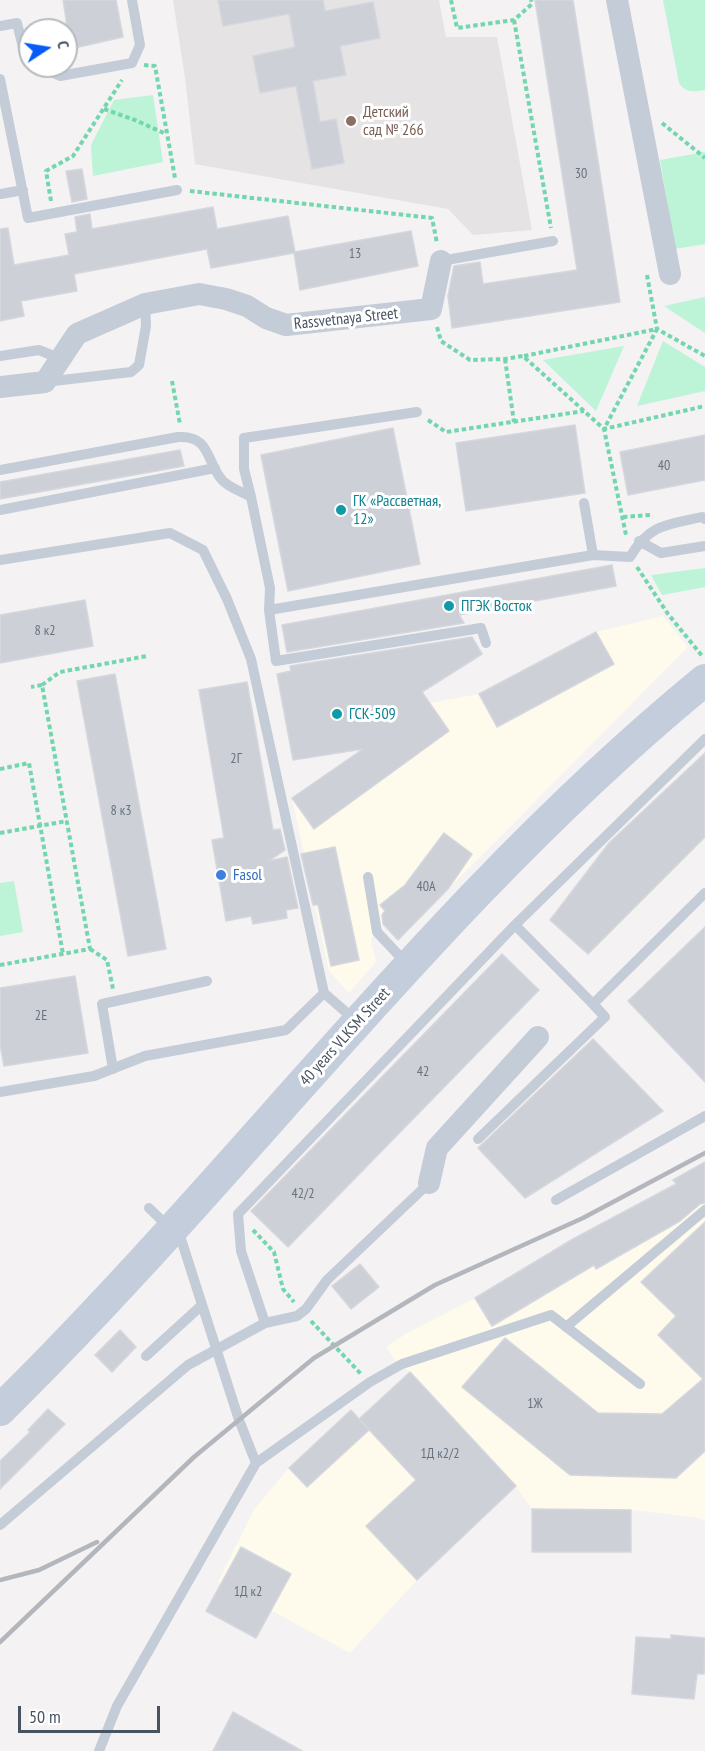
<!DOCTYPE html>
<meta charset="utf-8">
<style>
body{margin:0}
#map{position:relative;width:705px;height:1751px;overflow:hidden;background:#f4f2f2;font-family:"PT Sans Narrow",sans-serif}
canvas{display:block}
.north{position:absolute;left:18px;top:18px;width:60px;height:60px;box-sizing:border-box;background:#fff;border:2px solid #b5bac0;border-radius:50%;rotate:78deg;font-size:16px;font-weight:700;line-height:24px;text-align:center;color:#475361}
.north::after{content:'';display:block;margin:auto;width:21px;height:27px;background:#085bf8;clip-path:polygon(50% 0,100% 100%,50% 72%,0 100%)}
.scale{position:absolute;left:18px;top:1706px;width:142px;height:27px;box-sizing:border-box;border:3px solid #475361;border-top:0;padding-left:8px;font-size:18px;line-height:21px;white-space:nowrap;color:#475361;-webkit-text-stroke:4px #fff;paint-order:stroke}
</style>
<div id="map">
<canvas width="705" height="1751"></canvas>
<div class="north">С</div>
<div class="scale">50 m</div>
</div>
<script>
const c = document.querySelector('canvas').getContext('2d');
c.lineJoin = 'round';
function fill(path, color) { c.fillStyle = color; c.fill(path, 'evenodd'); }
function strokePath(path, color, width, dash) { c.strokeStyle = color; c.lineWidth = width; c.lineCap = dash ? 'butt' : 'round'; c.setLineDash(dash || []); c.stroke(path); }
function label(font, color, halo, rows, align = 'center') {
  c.font = font + ' "PT Sans Narrow",sans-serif'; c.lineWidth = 6; c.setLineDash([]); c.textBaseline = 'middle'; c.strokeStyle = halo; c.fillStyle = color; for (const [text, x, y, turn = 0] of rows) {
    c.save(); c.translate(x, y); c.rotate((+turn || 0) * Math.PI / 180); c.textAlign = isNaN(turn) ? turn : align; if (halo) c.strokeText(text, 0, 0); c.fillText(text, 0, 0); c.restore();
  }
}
const commercial = new Path2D(`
 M663,616L688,647L398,940L383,925L371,939L376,962L349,993L329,971L292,798L429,703L479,694L596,632Z
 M705,1162V1521L700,1518L632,1510L631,1552H532V1509L516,1487L417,1580L350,1653L218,1582L254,1509L289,1468L351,1410L360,1419L409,1372L395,1360L386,1347L407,1333L475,1298L573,1239L674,1185L673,1180Z`);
const education = new Path2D(`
 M173,0H439L446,37H497L532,230L473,235L448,209L195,164L185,78Z`);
const green = new Path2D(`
 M663,0H705V90C693,92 686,93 679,83Z
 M153,95L163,162L93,176L91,145L114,100Z
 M705,152V244L675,249L660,160Z
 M705,297V333L664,306Z
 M663,341L705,367V391L637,406Z
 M624,346L596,411L543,360Z
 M705,568V587L662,595L651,575Z
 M14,881L23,932L0,936V883Z`);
const building = new Path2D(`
 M63,0H116L123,37L66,50V19Z
 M218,0H323L325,11L373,2L380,38L340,46L346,75L313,81L320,122L336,119L344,163L312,169L296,86L260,93L253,56L295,47L289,14L223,26Z
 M535,0H573L620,302L452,328L448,296L454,266L480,262L483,284L577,270Z
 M82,169L87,199L72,202L66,171Z
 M213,207L217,229L288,216L295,252L411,231L418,266L300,290L294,253L211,268L207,249L74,274L77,291L21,301L24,316L0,321V229L8,228L14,265L69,255L65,234L77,232L75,217L90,214L92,229Z
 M575,425L585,493L466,511L456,443Z
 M393,428L420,564L288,591L261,455Z
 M705,435V480L628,495L620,452Z
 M180,450L184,466L0,499V482Z
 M612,565L616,586L459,615L464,623L287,652L282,625Z
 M85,600L93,646L0,663V615Z
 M596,632L614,664L497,727L479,694Z
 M472,637L482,654L422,692L449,731L314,829L292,798L363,749L293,760L277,674L291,671L290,666Z
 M115,674L166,949L128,956L77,681Z
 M247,682L273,830L280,829L285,850L269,861L287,857L298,908L286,910L287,918L253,924L251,916L226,921L212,840L224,838L199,690Z
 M705,753V837L588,954L550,920L609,843Z
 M444,833L472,854L448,889L398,940L383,924L382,915L385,911L380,905L405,885Z
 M335,847L359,960L331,966L318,905H313L301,854Z
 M705,927V1082L628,1001Z
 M502,954L539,990L288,1247L251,1211Z
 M75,976L88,1053L4,1066L0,1044V988Z
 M593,1039L663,1111L525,1198L478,1148Z
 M705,1162V1203L700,1204L680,1221L596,1269L594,1265L492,1326L475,1298L573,1239L676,1184L673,1180Z
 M705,1222V1451L676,1478L570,1475L462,1387L505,1338L598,1413L662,1414L703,1379L658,1335L676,1316L641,1282Z
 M360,1264L379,1287L351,1309L332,1286Z
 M120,1330L136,1347L112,1372L95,1355Z
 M410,1372L516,1486L417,1580L366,1526L416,1480L359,1419Z
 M48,1409L65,1424L0,1489V1461L30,1432L28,1430Z
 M351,1410L369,1430L307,1487L289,1468Z
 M532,1509L631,1510V1552H532Z
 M241,1547L291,1574L256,1638L206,1611Z
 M671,1635L705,1638L704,1674H697L694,1699L632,1694L636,1637L671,1639Z
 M233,1712L302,1751H213Z`);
const path = new Path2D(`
 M451,0L457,28L514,20L532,4L531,0
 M514,20L551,228
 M144,65L155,66L175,178
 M104,109L135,120L166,134
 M662,123L705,158
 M190,191L432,218L437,243
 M51,201L46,171L73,156L122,80
 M647,275L657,329L705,356
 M437,327L441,341L470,360L505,359L523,356L604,429L626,535
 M524,356L657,329L604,429L705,406
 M505,359L514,422
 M172,381L180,424
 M428,420L446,432L584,411
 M623,517L650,515
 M637,567L668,614L703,657
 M42,685L60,672L147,656
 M0,769L29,763L63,954
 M0,833L67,821
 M90,949L107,960L113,989
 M0,965L90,949L42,685L31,687
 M253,1230L274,1252L283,1289L294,1302
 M311,1321L361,1374`);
const lane = new Path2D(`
 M0,26L17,23L26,60L30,62
 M38,66L60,76L132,63L140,45L132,0
 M0,79L28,218L177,190
 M1,194L23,190
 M441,261L553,241
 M0,356L39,350L61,359
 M45,382L131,372L139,365L146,326L145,304
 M0,470L178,437C211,435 206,462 222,480C228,487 242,492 251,497L270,588L269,610L593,555L630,557C649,524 667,525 702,517L705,519
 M251,497L244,469V438L417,412
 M584,503L593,555
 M0,510L215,468
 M639,541L661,553L705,546
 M0,560L170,533L203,550L227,599L251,659L324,993L355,1020
 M269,610L276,661L481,628L486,643
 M368,877L377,932L407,964
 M515,925L593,1004
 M113,1069L102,1004L207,981
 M0,1092L94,1076L145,1056L286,1030L324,993
 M478,1139L605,1017L593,1004L705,893
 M556,1200L705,1116
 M265,1323L297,1316L306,1309L327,1280L429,1183
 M566,1327L705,1210
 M146,1356L202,1305
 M256,1463L370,1382L402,1364L551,1315L640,1384
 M0,1525L188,1365L265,1323L241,1251L238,1214L515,925L705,739
 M99,1751L117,1706L256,1463L239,1420L181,1239L149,1208`);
const street = new Path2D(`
 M617,0L670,274
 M0,387L45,382L77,334L145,304L199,294L226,299L247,306L266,318L286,325L431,309L441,261
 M429,1183L437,1148L538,1037`);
const secondary = new Path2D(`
 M0,1410C241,1173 442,895 705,680`);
const rail = new Path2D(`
 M0,1580L39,1570L97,1542
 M0,1642L194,1457L314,1358L435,1285L583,1218L705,1153`);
const markers = [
 [351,121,6,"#8d6e63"],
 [341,510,6,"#0f9aa8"],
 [449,606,6,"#0f9aa8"],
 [337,714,6,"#0f9aa8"],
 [221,875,6,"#3f7fe0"]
];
const numberNames = [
 ["30",581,174],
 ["13",355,254],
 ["40",664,466],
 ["8 к2",45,631],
 ["2Г",236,759],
 ["8 к3",121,811],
 ["40А",426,887],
 ["2Е",41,1016],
 ["42",423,1072],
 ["42/2",303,1194],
 ["1Ж",535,1404],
 ["1Д к2/2",440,1454],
 ["1Д к2",248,1592]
];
const educationNames = [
 ["Детский",363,112],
 ["сад № 266",363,130]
];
const streetNames = [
 ["Rassvetnaya Street",346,319,-6],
 ["40 years VLKSM Street",345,1037,-48]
];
const cultureNames = [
 ["ГК «Рассветная,",353,501],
 ["12»",353,519],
 ["ПГЭК Восток",461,606],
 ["ГСК-509",349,714]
];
const shopNames = [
 ["Fasol",233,875]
];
fill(commercial, '#fefaec');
fill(education, '#e5e3e4');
fill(green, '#bdf4d8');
fill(building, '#cdd0d6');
strokePath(building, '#d5d7de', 1.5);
strokePath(path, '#72d6ae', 4, [4.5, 3]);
strokePath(lane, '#c4ccd7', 10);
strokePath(street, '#c4ccd7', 22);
strokePath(secondary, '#c3cddc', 32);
strokePath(rail, '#b3b6bd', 4.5);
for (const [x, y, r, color] of markers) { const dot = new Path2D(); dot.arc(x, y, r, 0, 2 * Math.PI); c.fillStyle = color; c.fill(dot); strokePath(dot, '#fff', 2); }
label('14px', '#68727e', null, numberNames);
label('16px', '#785e54', '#fff', educationNames, 'left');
label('16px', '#475361', '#fff', streetNames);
label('16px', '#0d838f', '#fff', cultureNames, 'left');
label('16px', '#366cbe', '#fff', shopNames, 'left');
</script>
